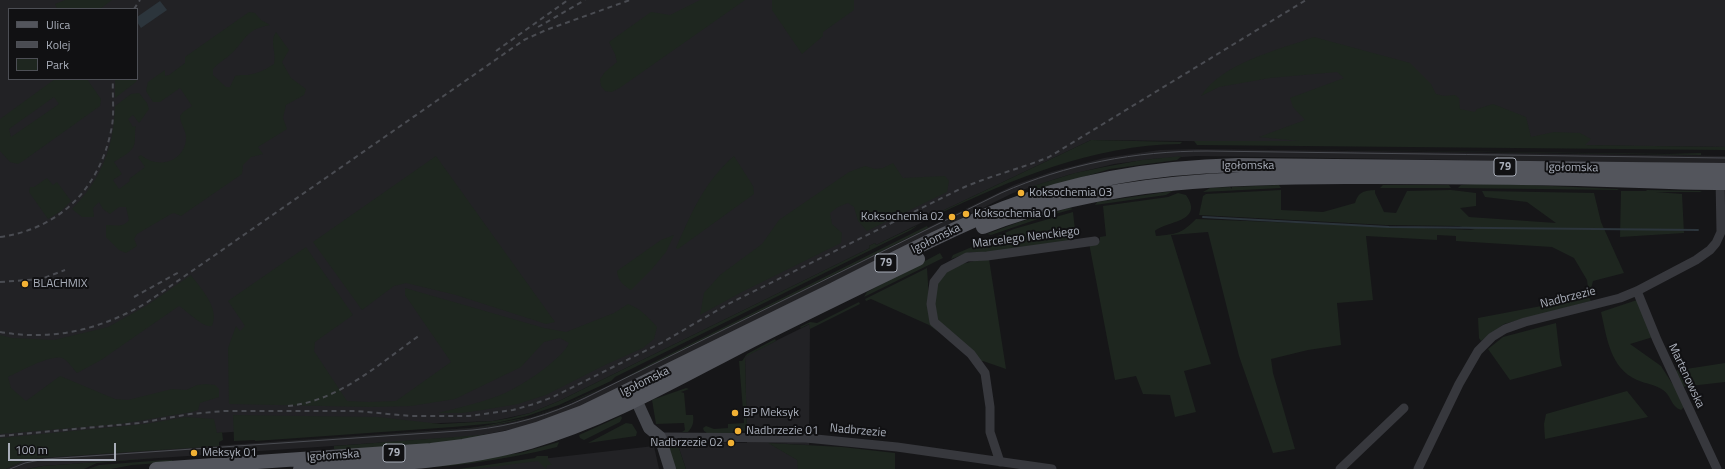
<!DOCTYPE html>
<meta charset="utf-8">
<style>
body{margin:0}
#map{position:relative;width:1725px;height:469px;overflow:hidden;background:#161618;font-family:"Titillium Web",sans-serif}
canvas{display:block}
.legend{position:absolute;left:8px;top:8px;width:130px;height:72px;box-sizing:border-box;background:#111113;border:1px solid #4d4f55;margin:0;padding:5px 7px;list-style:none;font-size:12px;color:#a8adb8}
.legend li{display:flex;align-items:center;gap:8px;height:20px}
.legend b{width:20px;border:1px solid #4d4f55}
.scale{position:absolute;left:8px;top:443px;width:108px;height:18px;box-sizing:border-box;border:2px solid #a8adb8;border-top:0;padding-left:5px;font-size:12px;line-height:14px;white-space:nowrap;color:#a8adb8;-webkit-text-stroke:3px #111113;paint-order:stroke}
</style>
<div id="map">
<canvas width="1725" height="469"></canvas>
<ul class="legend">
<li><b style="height:5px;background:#53555c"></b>Ulica</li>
<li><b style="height:5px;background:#4a4c52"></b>Kolej</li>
<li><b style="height:11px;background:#1e261f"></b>Park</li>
</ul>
<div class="scale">100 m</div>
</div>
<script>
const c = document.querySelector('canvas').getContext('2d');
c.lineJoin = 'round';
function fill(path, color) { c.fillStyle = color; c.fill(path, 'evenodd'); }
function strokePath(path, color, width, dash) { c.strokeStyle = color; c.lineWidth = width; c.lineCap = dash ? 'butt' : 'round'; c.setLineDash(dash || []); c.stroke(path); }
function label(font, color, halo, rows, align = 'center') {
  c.font = font + ' "Titillium Web",sans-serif'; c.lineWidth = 4; c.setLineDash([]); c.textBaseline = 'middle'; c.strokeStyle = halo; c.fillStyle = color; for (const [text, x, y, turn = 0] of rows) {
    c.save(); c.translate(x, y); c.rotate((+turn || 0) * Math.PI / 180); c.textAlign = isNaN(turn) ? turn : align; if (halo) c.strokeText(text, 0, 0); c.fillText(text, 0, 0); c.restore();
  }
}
const built = new Path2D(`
 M0,0H1725V147L1091,140L938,213L935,216L876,245L875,243L869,246L870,248L559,401L530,413L493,421L261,430L145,438L0,463ZM9,9H137V79H9Z
 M1197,149L1725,156V164L1197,156L1153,159L1114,164L1068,175L1013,193L587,404L533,425L477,436L43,466L27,469H6L23,461L41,458L470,428L508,423L533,417L567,405L607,386L1014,185L1051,172L1104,158L1160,150Z
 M810,324L809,445L769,443L798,460V469H686L677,442L747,443L745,356Z
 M654,446L659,469H461L550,458Z`);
const green = new Path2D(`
 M65,0H112L100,9H57L55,4Z
 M700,0H745L621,87L612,92L605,91L601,86L600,79L605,72L617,62L615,54L609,42L651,12L670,15Z
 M772,0H854V10L823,32V36L802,54L772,10Z
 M249,12L255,13L261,20L270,25C249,29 248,35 235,50C228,58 219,62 213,69V75L226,87H230L235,76C241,74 247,76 252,74C259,73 268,68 274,64C277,52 269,42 276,32L289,50L282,62L291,78L306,89L304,95L286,105L283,118L287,129L258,147L263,154L251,157L243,165L242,174L181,216L174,213L171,214L137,234L134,239L137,246L126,253L119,250L106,237V225C115,225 123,228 129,220L126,207H119L110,214L103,209L99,202L93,208L94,217H82L72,209C101,180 114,147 115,106L131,94L139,93L147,103L149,109L139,123L133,115L128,119L133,127L136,126C134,133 136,139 134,145C133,152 119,158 114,162L122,174L113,180L119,189L130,181L129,179L145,167L138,157L141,155C157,169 183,163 186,140C187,131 180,124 180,116L183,112L192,106L180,88L160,102H153L146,91L148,82L165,70V76L169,75L185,63V57Z
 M1314,37L1410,63L1431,84L1436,94L1444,96L1455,95L1459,98L1460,109L1475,112L1477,109L1493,104L1526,117L1531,137L1554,132L1580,133L1591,139L1585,145L1725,147V150L1197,145L1194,141H1299L1259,137L1305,120L1293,107L1290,98L1344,78L1337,72L1270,78L1219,87L1201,96C1222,63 1278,50 1314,37Z
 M55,79H87L101,99L100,106L23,161L18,164L10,162L0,151V119ZM54,97L59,104L11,137L9,129Z
 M115,79H137L136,82L115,98Z
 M1091,140L1182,142L1180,144C1093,145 1012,179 935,216L938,213Z
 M1193,148L1668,154L1701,153V155Z
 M436,156L555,322L546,324L456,295L406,283L394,286L362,310L313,242Z
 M734,156L753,186L754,194L678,249L676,248C691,213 705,181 734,156Z
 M1182,156L1177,160L1110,169L1042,189L1035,190L1033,186L1075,173L1104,167L1142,160Z
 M893,163L903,178L945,176L949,181L947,192L867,231L858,221L854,207L848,203L838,207L830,213L832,224L842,233L841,243L742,292L700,315L704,293L720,275L762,244L779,220L849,172L865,166L875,169L883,168Z
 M47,178L53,185L57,182L71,201L61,211L48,219L29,192L30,187H34Z
 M1487,183L1617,189L1619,190L1458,188L1461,185Z
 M1279,185L1281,188L1203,192L1210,188L1230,187L1232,189V187Z
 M1383,185H1449L1451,188H1380Z
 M1281,190V210L1323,212L1355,203C1359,191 1364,191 1375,190V193L1384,212L1396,213L1407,191L1451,190L1476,193V206L1460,208L1469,217L1556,223L1527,202L1485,197L1482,191L1594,193L1601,222L1624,273L1593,281L1589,297L1591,301L1504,324L1481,341L1479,338L1478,318L1589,297L1587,280L1574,258L1552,247L1456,241V236L1437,235V240L1366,236L1373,300L1337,303L1341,345L1308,350L1271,359L1273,373L1295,449L1273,453L1239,356L1208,232L1171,235L1211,364L1184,371L1196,412L1175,417L1170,395L1143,394L1136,376L1115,380L1089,243L1100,241V237L1106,236L1103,206L1168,197L1178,193L1186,195C1205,222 1166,221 1155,231L1156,236C1177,234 1181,234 1196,219L1475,230L1458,226L1386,225L1199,215L1203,196L1206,194Z
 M1647,190L1702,191L1700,192H1656L1682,194L1684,233L1620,237L1621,191H1646Z
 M1173,191L1166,195L1095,205L1097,202Z
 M1069,208L1073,209L1041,218L991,235L987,234L1019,222Z
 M1073,212L1075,230L1072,242L989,254L970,252L951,259L953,255L1014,229Z
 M918,225L911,230L615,377L611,381L559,405L527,416L496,423L453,427L255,441V440L234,441L233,415L378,417L441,424L493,421L510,418L530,413L559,401L870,248L869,246L875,243L876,245Z
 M927,226L928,228L615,383L650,364Z
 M674,235L666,252L652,269L631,290C623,285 618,281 617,271L661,240Z
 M306,247L353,315L315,342L314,351L347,401L369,402L396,401L451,362L405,295V288L544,328L566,332L614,313L628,304C641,309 648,317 657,327L654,339L643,348L605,365L546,395L518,404L483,410L462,413H438C458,408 479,403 498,396C516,390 562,360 569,343L560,338L544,342L521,367L455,399L411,406L371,407L229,404L228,348L236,326L240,331L245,326L228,301Z
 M940,253L943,258L864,297L867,292Z
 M989,259L1006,369L983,361L981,362L935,318C935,308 934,296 937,286C943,265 971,261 989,259Z
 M927,268L930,315L937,331L929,325L871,299L866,301L865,299Z
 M191,275C201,289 220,308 212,326C203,328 187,311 179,306L101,360L77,373C73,369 69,362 64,359C54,352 19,372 8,377L11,388L26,401L60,376L115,399L128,400L172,389L186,390L197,385L206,384L215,385L219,389V397L200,403L198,410L192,412L120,424L0,434V335L12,338L54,340L108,327L146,306Z
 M1637,300L1653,337L1630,344L1661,366L1677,391L1684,407L1681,410C1671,407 1671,395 1663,390C1654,384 1646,384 1637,380C1610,368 1607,338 1601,312Z
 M859,302L860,304L810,329L809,324L801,328L800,327L810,322L817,323Z
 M1556,323L1560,358L1562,366L1510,380L1488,349L1503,337Z
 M775,339L776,341L745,357L747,434H745V431H733L732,434L707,433L704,431L703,428L706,426L714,429L728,428V424L744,423L739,361H742L747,354Z
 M1725,363V382L1681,387L1673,371Z
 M606,386C562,408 519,424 470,428L290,441L473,428L529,417L559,407Z
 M686,388L689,389L681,392L684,393L686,415H693C694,421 693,427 688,432H682L685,430L684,423L656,424L652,400Z
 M1627,391L1648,417L1545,439L1544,424L1546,414Z
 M621,416L622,418L620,422L584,440L580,438L579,435Z
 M186,417L214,419L217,433L222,432L223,440L219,442V446L41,458L23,461L6,469H0V438L145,424Z
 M626,423L632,424L637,432L636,436L588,443Z
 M494,434L466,441L350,450L334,449V446Z
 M559,442L557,447C501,461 442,469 383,469L520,453Z
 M671,442H677L686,469H675L668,444Z
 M768,443L842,447L895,453V469H798L797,460Z
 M537,456H548V460L552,465H547L546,469L538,461L475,469H459L535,458Z
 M165,457L97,463L84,469H27L43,466Z
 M165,460H172L173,462L132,465L111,469H88L99,465Z`);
const water = new Path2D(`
 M160,1L167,10L141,28L137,22V17Z`);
const stream = new Path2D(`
 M1203,217L1389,227L1698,230`);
const street = new Path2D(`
 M1637,291L1657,340L1717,469
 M660,437L806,438L897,447L1052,469
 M1000,462L990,432V407L985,373L971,354L934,322L931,304L934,282L944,269L967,257L987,256L1095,241
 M1340,469L1404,408
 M1418,469L1459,384L1478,351L1492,337L1505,329L1525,322L1620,298L1637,291L1696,260L1710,250L1716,243L1721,232L1720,178`);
const secondary = new Path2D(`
 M633,393L649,428L660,437L670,469`);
const primary = new Path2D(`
 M983,227C1107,179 1241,176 1372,177C1422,177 1472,177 1522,178C1590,178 1657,183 1725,183
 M156,469L431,450L463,446L506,438L537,429L583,412L616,396C689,360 761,325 834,289C890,261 946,231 1004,208C1079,179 1158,167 1238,165L1725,170
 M300,469C377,465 456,463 530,442C606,420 675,380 745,344C802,315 860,287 918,259`);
const tram = new Path2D(`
 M10,469L25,463L45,459L473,430C512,426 550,415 585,398L1001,193C1067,164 1135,151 1207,151L1725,158`);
const rail = new Path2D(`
 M134,9L140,0
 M538,27L585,0
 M496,51L568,0
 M0,237C59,229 99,189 111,131C115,114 112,96 113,79
 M0,282L41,279L65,270
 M134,297L181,271
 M0,332C52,341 100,330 146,303L524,40L546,30L630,0
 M288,406C339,401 379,364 420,335
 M0,436L139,423L190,414L224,411H357L410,416H469L513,410L534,404L553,397L663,342L728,304L960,189C989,176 1020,169 1049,157L1306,0`);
const markers = [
 [1021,193,4,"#f2b134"],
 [966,214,4,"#f2b134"],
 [952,217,4,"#f2b134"],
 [25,284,4,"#f2b134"],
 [735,413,4,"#f2b134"],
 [738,431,4,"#f2b134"],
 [731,443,4,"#f2b134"],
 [194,453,4,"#f2b134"]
];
const shields = [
 [1505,167,22],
 [886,263,22],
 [394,453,22]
];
const shieldNames = [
 ["79",1505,167],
 ["79",886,263],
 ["79",394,453]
];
const streetNames = [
 ["Igołomska",1248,166],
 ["Igołomska",1572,168,1],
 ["Marcelego Nenckiego",1026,238,-7],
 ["Igołomska",936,239,-26],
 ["Nadbrzezie",1568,298,-14],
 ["Martenowska",1686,376,65],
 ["Igołomska",645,382,-26],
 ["Nadbrzezie",858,431,5],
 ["Igołomska",333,456,-4]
];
const poiNames = [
 ["Koksochemia 03",1029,193],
 ["Koksochemia 01",974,214],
 ["Koksochemia 02",944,217,"right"],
 ["BLACHMIX",33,284],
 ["BP Meksyk",743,413],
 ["Nadbrzezie 01",746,431],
 ["Nadbrzezie 02",723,443,"right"],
 ["Meksyk 01",202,453]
];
fill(built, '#222225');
fill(green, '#1e261f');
fill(water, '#2c353c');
strokePath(stream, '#2c353c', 2);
strokePath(street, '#37383d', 9);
strokePath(secondary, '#45474d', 12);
strokePath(primary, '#53555c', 14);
strokePath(tram, '#4a4c52', 1);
strokePath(rail, '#4a4c52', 2, [5, 4]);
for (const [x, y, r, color] of markers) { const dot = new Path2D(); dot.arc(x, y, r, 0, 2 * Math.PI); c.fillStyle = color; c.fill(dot); strokePath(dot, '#111113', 1.5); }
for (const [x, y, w] of shields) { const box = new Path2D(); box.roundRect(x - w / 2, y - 9, w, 18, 3); c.fillStyle = '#111113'; c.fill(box); strokePath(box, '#a8adb8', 1); }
label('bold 11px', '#a8adb8', null, shieldNames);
label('12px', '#a8adb8', '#111113', streetNames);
label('12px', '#a8adb8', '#111113', poiNames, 'left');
</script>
